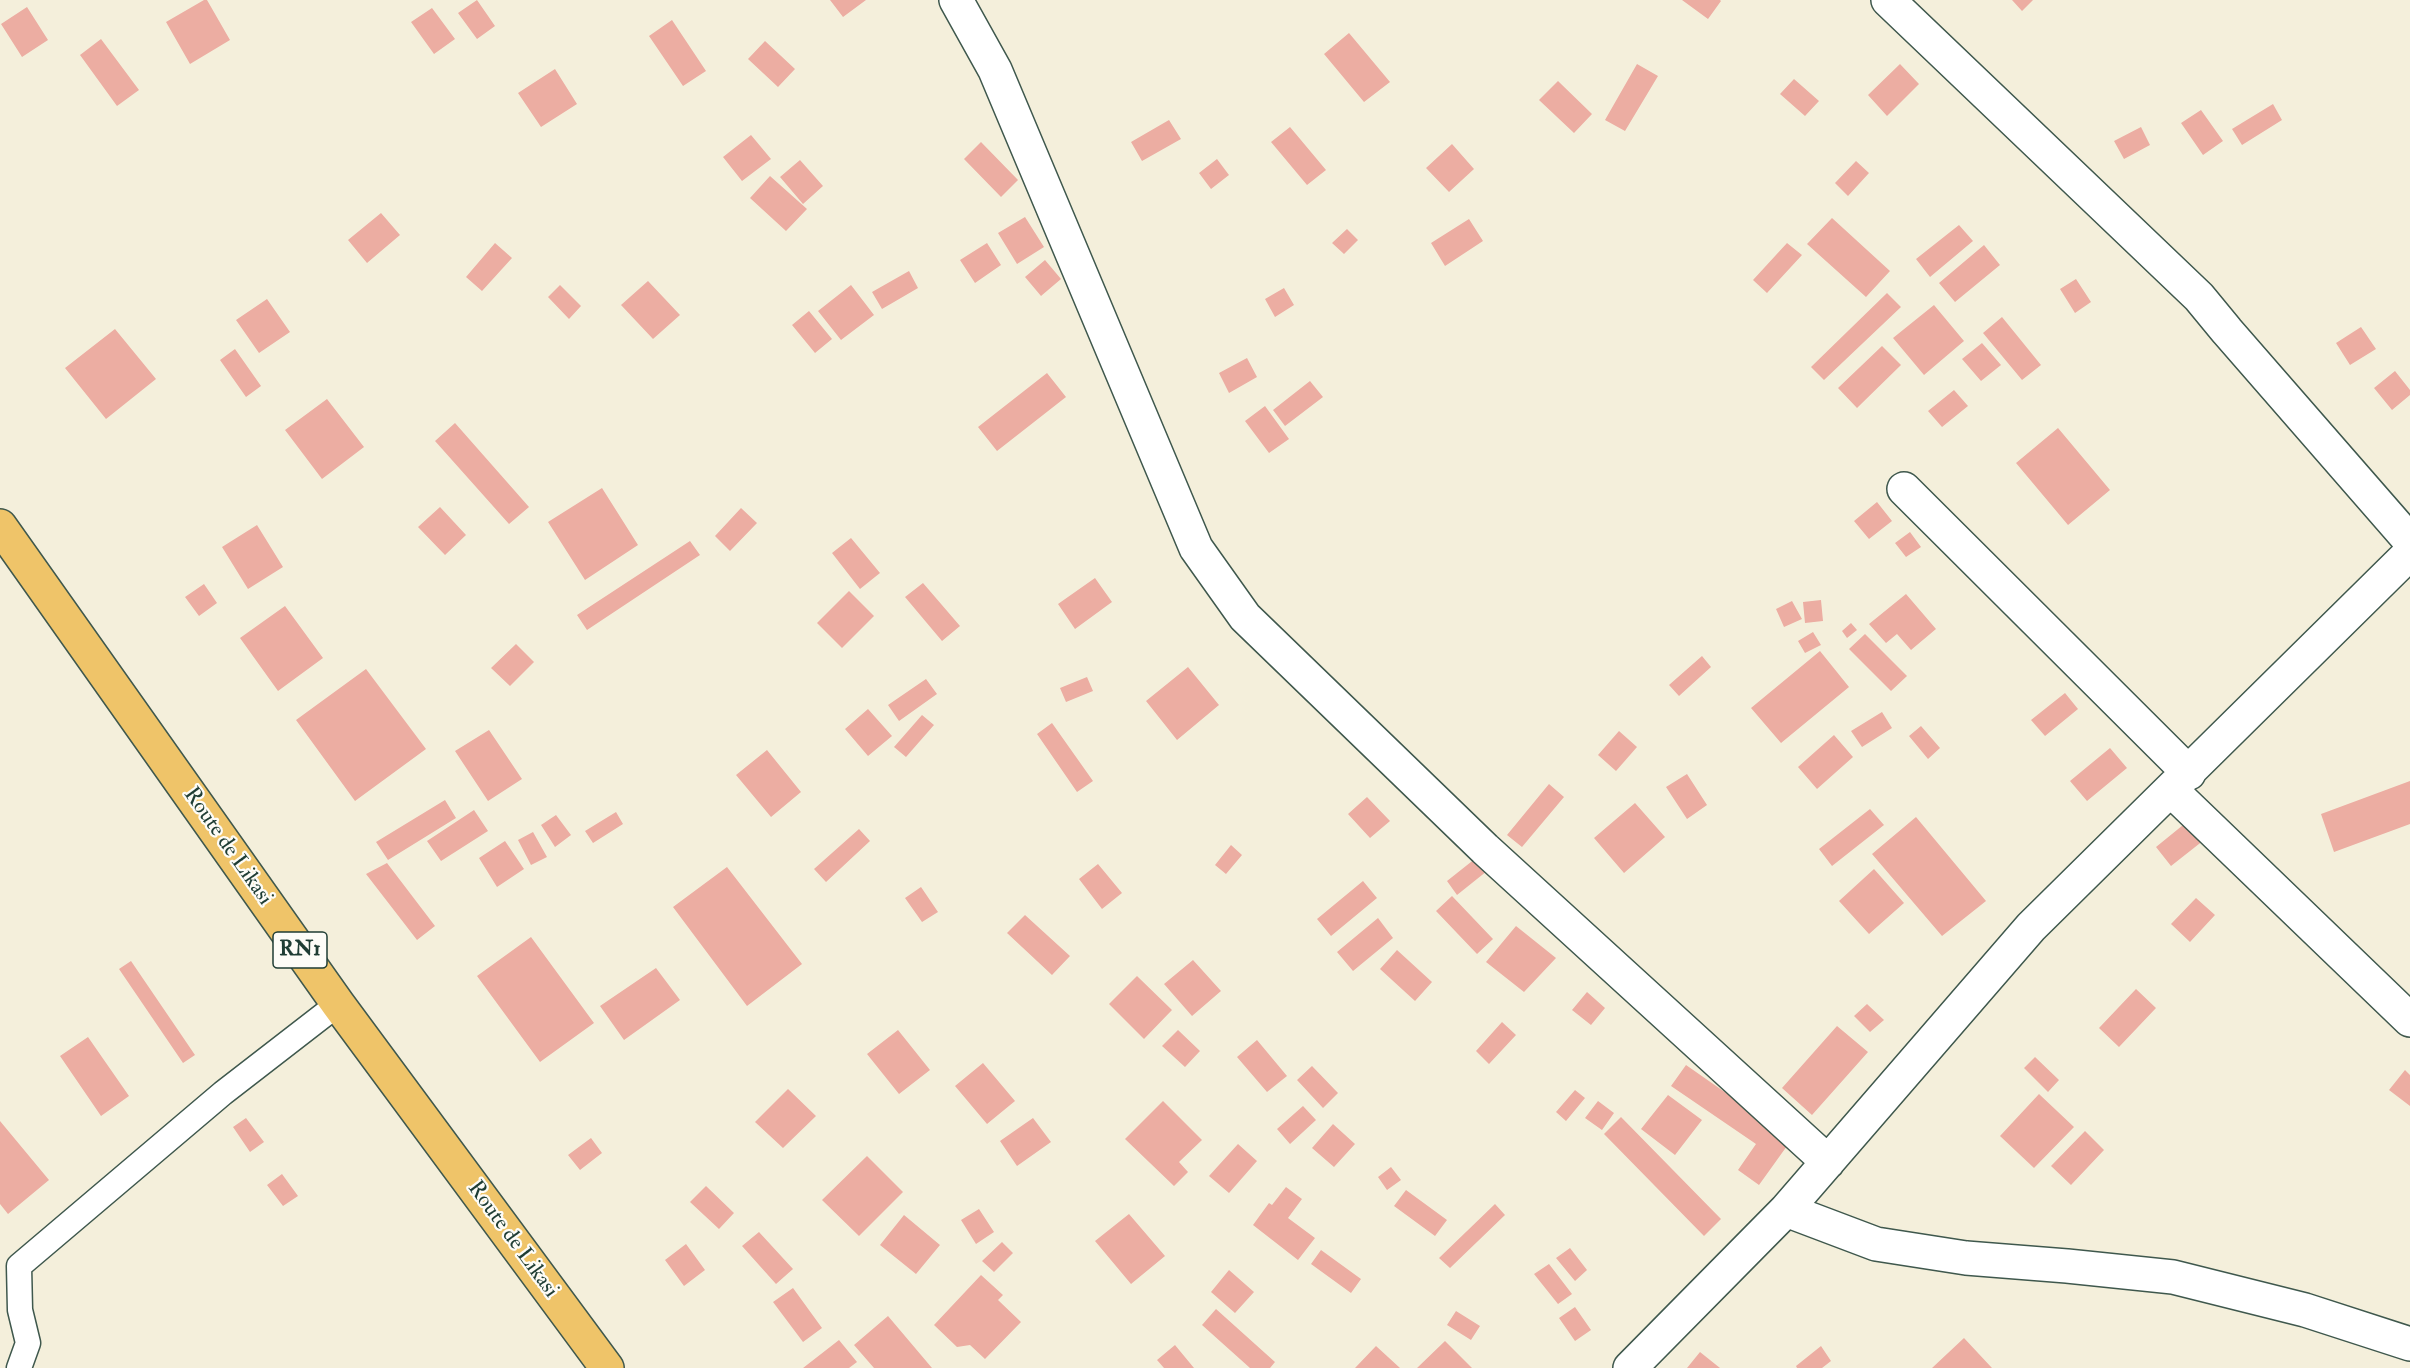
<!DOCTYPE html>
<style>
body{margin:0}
canvas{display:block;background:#f4efdb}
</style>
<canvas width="2410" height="1368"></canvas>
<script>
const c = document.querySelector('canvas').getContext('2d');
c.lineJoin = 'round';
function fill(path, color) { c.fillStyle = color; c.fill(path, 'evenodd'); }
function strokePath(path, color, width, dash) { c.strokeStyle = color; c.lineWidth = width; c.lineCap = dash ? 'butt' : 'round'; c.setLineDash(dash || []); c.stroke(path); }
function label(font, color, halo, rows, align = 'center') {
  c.font = font + ' "IM FELL Double Pica",serif'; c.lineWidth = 4.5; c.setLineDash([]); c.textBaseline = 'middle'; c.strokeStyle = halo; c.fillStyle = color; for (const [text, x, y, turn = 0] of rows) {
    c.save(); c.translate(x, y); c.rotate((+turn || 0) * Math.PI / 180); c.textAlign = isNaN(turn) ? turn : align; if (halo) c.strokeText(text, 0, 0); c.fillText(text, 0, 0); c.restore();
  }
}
const building = new Path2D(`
 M204,0H207L230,40L190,64L166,22Z
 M477,0L495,26L477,39L458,13Z
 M830,0H866L843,17Z
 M1682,0H1720L1721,1L1708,19Z
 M2012,0H2033L2022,11Z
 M27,7L48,40L22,57L1,24Z
 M432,8L455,39L434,54L411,22Z
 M672,20L706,71L683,86L649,36Z
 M1349,33L1390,82L1364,102L1324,54Z
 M101,39L139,90L117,106L80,55Z
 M765,41L795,69L778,87L748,59Z
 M1637,64L1658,76L1625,131L1605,120Z
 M1900,64L1919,84L1887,116L1868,95Z
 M555,69L577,104L541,127L518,93Z
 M1794,79L1819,101L1805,116L1780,94Z
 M1558,81L1592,114L1574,133L1539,100Z
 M2273,104L2282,120L2242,145L2232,129Z
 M2201,110L2223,141L2203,155L2181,123Z
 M1169,120L1181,139L1142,161L1131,142Z
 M1290,127L1326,170L1307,185L1271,142Z
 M2141,127L2150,145L2124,159L2114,141Z
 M751,135L771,159L742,181L723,157Z
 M981,142L1018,180L1001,197L964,159Z
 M1452,144L1474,169L1449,192L1426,168Z
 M1217,159L1229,175L1211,189L1199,173Z
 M800,160L823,186L803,204L780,177Z
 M1856,161L1869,173L1848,196L1835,183Z
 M770,176L807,209L786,231L750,198Z
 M381,213L400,235L367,263L348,240Z
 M1025,217L1044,247L1017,264L998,233Z
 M1832,218L1890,271L1866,297L1807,244Z
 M1469,219L1483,241L1445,266L1431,243Z
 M1959,225L1973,241L1930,277L1916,259Z
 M1347,229L1358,240L1344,254L1332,243Z
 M495,243L512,258L482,291L466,277Z
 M987,243L1001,265L975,283L960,260Z
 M1787,243L1802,255L1767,293L1753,280Z
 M1984,245L2000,265L1955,302L1939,283Z
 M1045,260L1061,279L1041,296L1025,277Z
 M909,271L918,288L882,309L872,292Z
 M2076,279L2091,302L2075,313L2060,289Z
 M648,281L680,315L653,339L621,305Z
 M560,285L581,306L569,319L548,297Z
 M851,285L874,315L841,340L818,311Z
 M1284,288L1294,305L1275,317L1265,299Z
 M1887,293L1901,307L1824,380L1811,367Z
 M267,299L290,332L259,353L236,320Z
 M1934,305L1964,341L1924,375L1893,338Z
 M809,311L832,339L815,353L792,325Z
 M2002,317L2041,365L2022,380L1983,333Z
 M2361,327L2376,349L2350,365L2336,343Z
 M115,329L156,379L106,419L65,368Z
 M1982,343L2001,365L1981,381L1962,359Z
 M1882,346L1901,365L1857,408L1838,388Z
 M235,349L261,386L246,397L220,360Z
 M1247,358L1257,377L1229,393L1219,373Z
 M2395,371L2410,390V395L2392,410L2374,388Z
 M1047,373L1066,397L997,451L978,427Z
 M1310,381L1323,397L1285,426L1273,410Z
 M1954,390L1968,406L1942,427L1928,411Z
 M327,399L364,447L322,479L285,430Z
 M1265,406L1289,439L1269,453L1245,421Z
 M455,423L529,507L509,524L435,441Z
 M2058,428L2110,490L2068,525L2016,463Z
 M602,488L638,545L585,580L548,522Z
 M1877,502L1892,521L1869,539L1854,521Z
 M440,507L466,535L445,555L418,527Z
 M741,508L757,523L730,551L715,536Z
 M257,525L283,567L248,589L222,547Z
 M1910,532L1921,547L1906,557L1895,543Z
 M851,538L880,573L860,589L832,553Z
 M690,541L700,555L587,630L577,615Z
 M1095,578L1112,602L1075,629L1058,604Z
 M923,583L960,626L942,641L905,597Z
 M204,584L217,603L199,616L185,597Z
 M849,591L874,616L842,648L817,623Z
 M1906,594L1936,629L1911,650L1897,634L1886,643L1869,624Z
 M1821,600L1823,621L1805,623L1803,602Z
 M1792,601L1802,619L1784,627L1776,609Z
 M285,606L323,658L278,691L240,638Z
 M1851,623L1857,630L1847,638L1842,631Z
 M1813,632L1821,645L1805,653L1798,641Z
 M1865,634L1907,676L1891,691L1849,649Z
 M516,644L534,662L510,686L491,668Z
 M1820,651L1849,687L1781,743L1751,708Z
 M1702,656L1711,667L1679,696L1669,685Z
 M1188,667L1219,705L1177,740L1146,701Z
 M366,669L426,749L355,801L296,720Z
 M1087,677L1093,691L1066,702L1060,688Z
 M926,679L937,694L899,721L888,705Z
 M2065,693L2078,709L2045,736L2031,720Z
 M868,709L892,736L868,756L845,729Z
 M1882,712L1892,728L1862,747L1851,731Z
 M922,715L934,725L906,757L894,747Z
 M1052,723L1093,781L1077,792L1037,734Z
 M1921,726L1940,748L1928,759L1909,736Z
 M489,730L522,779L488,801L455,751Z
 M1619,731L1637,747L1616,771L1598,755Z
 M1834,735L1853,757L1817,789L1798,767Z
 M2110,748L2127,768L2087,801L2070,781Z
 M767,750L801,792L771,817L736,775Z
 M1687,774L1707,805L1687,819L1666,787Z
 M2410,781V824L2334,852L2321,814Z
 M1549,784L1564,797L1522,847L1507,835Z
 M1367,797L1390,821L1370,838L1348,814Z
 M445,800L456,818L388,860L376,842Z
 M1635,803L1665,837L1624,873L1594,838Z
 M1870,809L1884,825L1832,866L1819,849Z
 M474,810L488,831L441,861L427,841Z
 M616,812L623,824L593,843L585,831Z
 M556,815L571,835L555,847L541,825Z
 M1916,817L1986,901L1942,936L1872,854Z
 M2188,821L2204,840L2171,866L2156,847Z
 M859,829L870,841L826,882L814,869Z
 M533,832L547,857L531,865L518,840Z
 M505,841L524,869L497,887L479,858Z
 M1231,845L1242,855L1226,874L1215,865Z
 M1476,858L1487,871L1457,895L1447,881Z
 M387,863L435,926L417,940L366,874Z
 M1098,864L1122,893L1102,909L1079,879Z
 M727,867L802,964L747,1006L673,907Z
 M1874,869L1904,903L1869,934L1839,901Z
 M1363,881L1377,898L1331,936L1317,919Z
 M921,887L938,912L922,922L905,898Z
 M1452,896L1493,939L1477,954L1436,911Z
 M2196,898L2215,915L2190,942L2171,924Z
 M1025,915L1070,956L1052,975L1007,933Z
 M1378,918L1393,938L1353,971L1337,952Z
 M1516,926L1556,958L1524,992L1486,962Z
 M531,937L594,1023L540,1062L477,976Z
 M1397,950L1432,982L1415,1001L1380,969Z
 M1193,960L1221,991L1192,1016L1164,984Z
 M131,961L195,1055L183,1063L119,969Z
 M656,968L680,1000L624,1040L600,1006Z
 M1137,976L1172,1010L1144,1039L1109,1004Z
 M2136,989L2156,1008L2119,1047L2099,1028Z
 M1587,992L1605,1008L1591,1025L1572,1010Z
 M1867,1004L1884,1020L1870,1032L1854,1016Z
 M1502,1022L1516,1035L1489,1064L1476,1051Z
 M1837,1026L1868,1052L1812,1115L1782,1088Z
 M898,1030L930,1070L899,1094L867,1054Z
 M1178,1030L1200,1051L1185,1067L1162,1046Z
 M88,1037L129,1096L101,1116L60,1056Z
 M1257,1040L1287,1076L1267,1092L1237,1057Z
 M2035,1057L2059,1080L2048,1092L2024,1068Z
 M983,1063L1015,1101L987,1124L955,1086Z
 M1686,1065L1792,1139L1759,1185L1738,1170L1756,1144L1671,1086Z
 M1312,1066L1338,1093L1323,1108L1297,1080Z
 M2405,1070L2410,1075V1106L2389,1090Z
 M788,1089L816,1116L783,1148L755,1122Z
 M1575,1090L1585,1098L1566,1121L1556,1112Z
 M2039,1094L2074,1127L2034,1168L2000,1136Z
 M1668,1095L1702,1120L1675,1155L1641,1129Z
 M1163,1101L1202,1140L1179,1162L1188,1172L1174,1186L1125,1139Z
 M1598,1101L1614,1113L1602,1130L1585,1118Z
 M1303,1106L1316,1120L1290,1144L1277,1129Z
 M1621,1117L1721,1219L1704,1236L1604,1134Z
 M246,1118L264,1142L250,1152L233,1127Z
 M1033,1118L1051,1142L1017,1166L1000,1141Z
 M0,1121L49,1180L8,1214L0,1204Z
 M1333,1124L1355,1144L1334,1167L1312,1148Z
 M2085,1131L2104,1150L2071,1185L2051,1166Z
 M591,1138L602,1153L580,1170L568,1155Z
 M1238,1144L1257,1161L1229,1193L1209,1176Z
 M867,1156L903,1192L859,1236L822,1200Z
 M1391,1167L1401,1180L1387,1190L1378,1177Z
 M282,1174L298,1196L283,1206L267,1185Z
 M706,1186L734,1213L719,1229L690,1202Z
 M1286,1187L1302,1199L1288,1218L1315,1238L1298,1260L1253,1225L1269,1203L1272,1205Z
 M1406,1190L1447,1220L1435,1236L1394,1206Z
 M1495,1204L1505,1215L1450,1268L1439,1258Z
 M979,1209L994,1232L976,1244L961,1220Z
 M1129,1214L1165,1256L1131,1284L1095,1241Z
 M904,1215L940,1245L916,1274L880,1245Z
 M759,1232L793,1269L776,1284L742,1246Z
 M1002,1242L1013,1253L994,1272L982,1261Z
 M686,1244L705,1270L684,1286L665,1260Z
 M1570,1248L1587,1270L1575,1281L1556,1258Z
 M1321,1250L1361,1279L1351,1293L1311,1264Z
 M1549,1264L1572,1294L1558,1304L1534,1274Z
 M1229,1270L1254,1292L1235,1313L1211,1292Z
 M981,1275L1003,1295L998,1300L1021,1322L985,1359L970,1345L957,1347L934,1325Z
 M793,1288L822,1328L803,1342L773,1302Z
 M1575,1307L1591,1330L1575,1341L1559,1318Z
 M1216,1309L1275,1362L1270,1368H1250L1202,1325Z
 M1456,1311L1480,1326L1471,1340L1447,1325Z
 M888,1316L932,1368H874L854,1345Z
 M1964,1338L1992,1368H1932Z
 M839,1340L857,1362L849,1368H803Z
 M1445,1341L1472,1368H1417Z
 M1175,1345L1194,1368H1164L1157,1360Z
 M1376,1346L1400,1368H1355Z
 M1821,1346L1831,1361L1822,1368H1797L1796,1366Z
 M1700,1352L1720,1368H1687Z`);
const service = new Path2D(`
 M19,1368L28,1343L20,1310L19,1266L223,1093L338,1004`);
const minor = new Path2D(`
 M956,0L995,70L1196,548L1245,617L1485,849L1828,1162
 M1888,0L2199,297L2227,331L2410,541
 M1904,489L2189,773
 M2171,790L2410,1020
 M1786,1210L1876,1244L1966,1258L2067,1266L2173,1277L2305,1310L2410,1344
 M1630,1368L1786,1210L2031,927L2410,553`);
const trunk = new Path2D(`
 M0,526L338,1004L607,1368`);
const shields = [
 [300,950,54]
];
const shieldNames = [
 ["RN1",300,950]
];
const streetNames = [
 ["Route de Likasi",227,847,55],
 ["Route de Likasi",512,1240,54]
];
fill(building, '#ecada2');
strokePath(service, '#3f584d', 27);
strokePath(minor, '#3f584d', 36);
strokePath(trunk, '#3f584d', 36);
strokePath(service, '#fff', 24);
strokePath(minor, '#fff', 33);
strokePath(trunk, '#efc469', 33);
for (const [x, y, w] of shields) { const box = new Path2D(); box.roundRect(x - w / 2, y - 18, w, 36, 4.5); c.fillStyle = '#fdfcf7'; c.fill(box); strokePath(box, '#1f3d34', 1.5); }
label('bold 21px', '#1f3d34', null, shieldNames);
label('22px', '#1f3d34', '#fdfcf7', streetNames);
</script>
